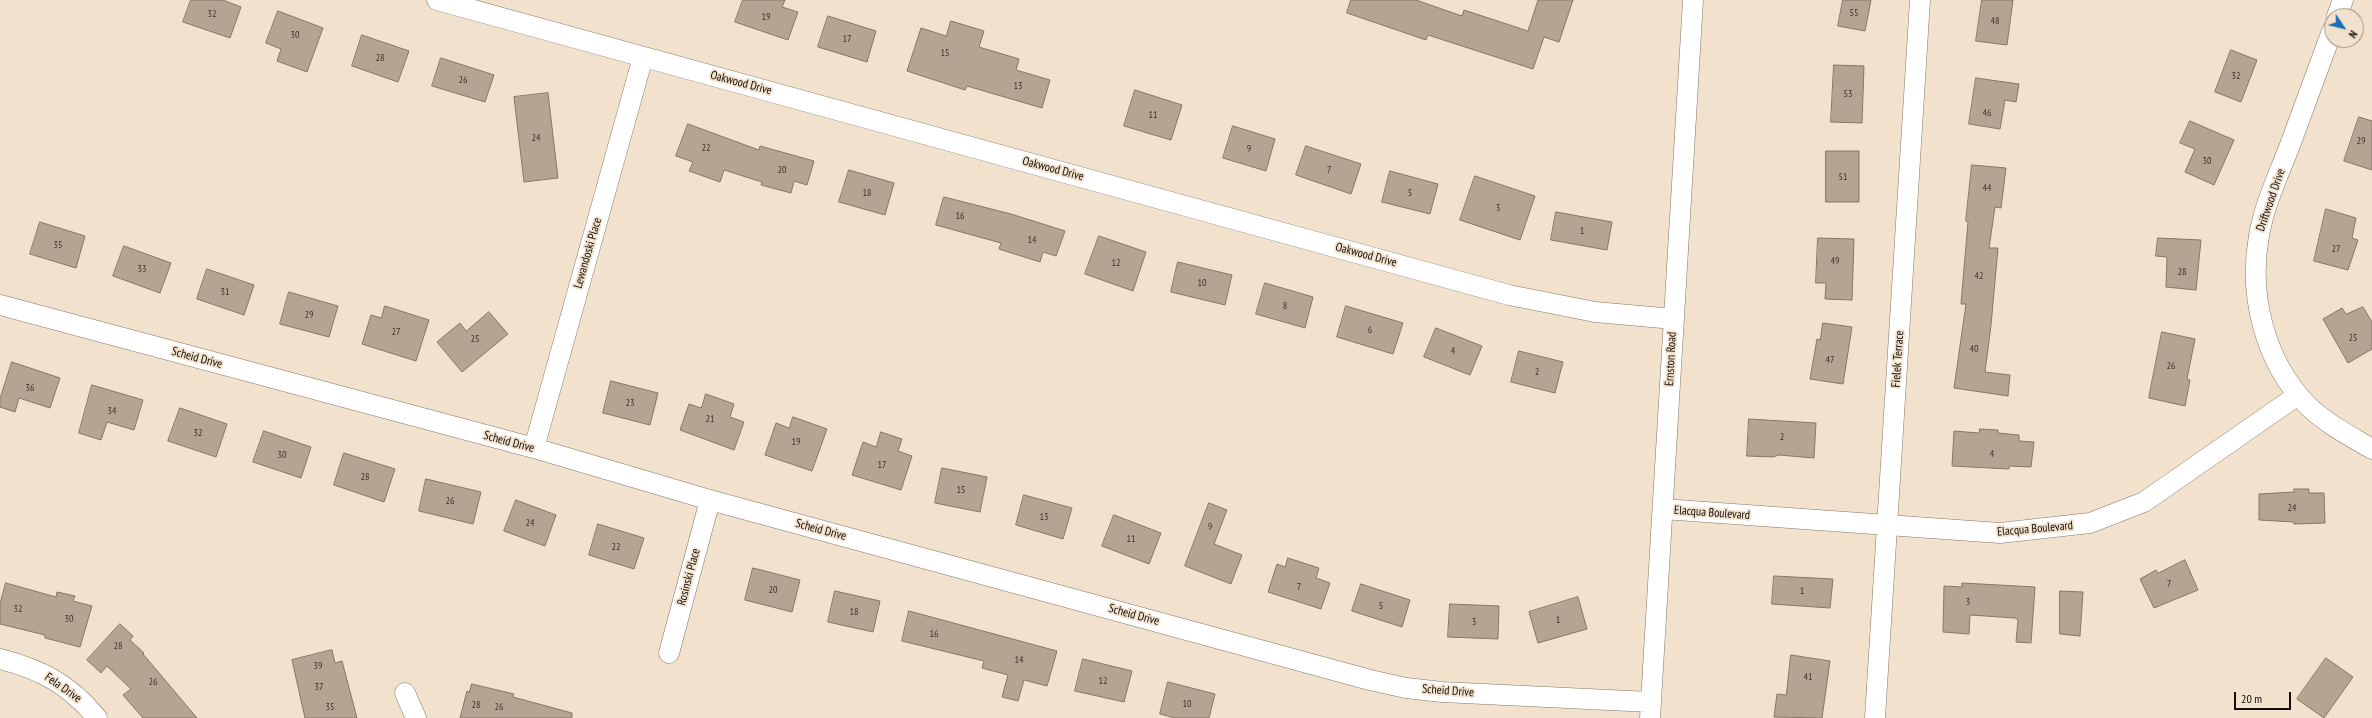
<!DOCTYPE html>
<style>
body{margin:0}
#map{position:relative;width:2372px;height:718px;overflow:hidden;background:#f1e1cd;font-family:"PT Sans Narrow",sans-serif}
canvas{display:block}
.north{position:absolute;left:2324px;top:8px;width:40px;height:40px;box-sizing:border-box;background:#f1e1cd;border:1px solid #988c7e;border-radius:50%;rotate:125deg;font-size:11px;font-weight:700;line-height:16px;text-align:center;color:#120d07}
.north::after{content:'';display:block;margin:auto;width:14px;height:18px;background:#1a6fbd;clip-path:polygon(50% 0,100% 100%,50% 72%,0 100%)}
.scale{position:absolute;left:2234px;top:692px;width:57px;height:18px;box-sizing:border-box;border:2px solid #120d07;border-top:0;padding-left:5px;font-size:12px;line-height:14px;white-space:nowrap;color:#120d07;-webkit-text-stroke:3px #f1e1cd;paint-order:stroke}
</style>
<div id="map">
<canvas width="2372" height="718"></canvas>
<div class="north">N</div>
<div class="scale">20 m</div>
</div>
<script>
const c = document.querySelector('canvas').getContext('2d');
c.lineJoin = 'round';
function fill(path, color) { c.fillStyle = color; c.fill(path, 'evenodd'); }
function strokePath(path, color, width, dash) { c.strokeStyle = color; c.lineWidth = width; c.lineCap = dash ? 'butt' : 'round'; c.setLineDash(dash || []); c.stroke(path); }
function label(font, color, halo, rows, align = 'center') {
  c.font = font + ' "PT Sans Narrow",sans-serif'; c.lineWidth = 3.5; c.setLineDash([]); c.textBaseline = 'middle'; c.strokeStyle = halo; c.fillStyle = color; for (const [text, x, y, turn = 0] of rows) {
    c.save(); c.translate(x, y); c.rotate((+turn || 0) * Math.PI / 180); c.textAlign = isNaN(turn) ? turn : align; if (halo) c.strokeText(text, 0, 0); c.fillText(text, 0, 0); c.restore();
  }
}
const building = new Path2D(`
 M191,0H223L241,7L230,38L183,22Z
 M743,0H785L782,7L798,12L788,40L735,22Z
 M1351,0H1416L1462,16L1464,10L1528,31L1538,0H1573L1559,42L1544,37L1533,69L1428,35L1426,40L1347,13Z
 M1843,0H1871L1865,31L1838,26Z
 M1982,0H2013L2007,45L1976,41Z
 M278,11L323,28L307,72L277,61L281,49L266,43Z
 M828,16L876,31L867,62L818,47Z
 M951,21L984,31L979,47L1019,59L1016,70L1050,80L1042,108L967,86L965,90L907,71L921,28L946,36Z
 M362,35L409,51L398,82L352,66Z
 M2231,50L2257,60L2241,102L2215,92Z
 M441,58L494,75L485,102L432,86Z
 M1834,65L1864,66L1862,123L1831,122Z
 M1976,78L2019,84L2016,102L2005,100L2000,129L1969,124Z
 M1135,90L1182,105L1171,140L1124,126Z
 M548,93L558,178L524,182L514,97Z
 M2359,117L2372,121V170L2344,161Z
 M2190,121L2234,140L2214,185L2185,172L2195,149L2180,143Z
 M688,124L759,150L760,146L814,161L807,185L794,181L791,193L761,185L762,182L724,170L720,182L689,171L693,162L676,156Z
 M1233,126L1275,139L1266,171L1223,158Z
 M1306,146L1361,164L1351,194L1296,175Z
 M1826,151H1859V202H1826Z
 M1972,165L2006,168L2001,208L1995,207L1989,248H1998L1991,325L1985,372L2010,375L2008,396L1954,388L1966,304H1961L1968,222L1966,221Z
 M849,170L894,183L885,215L839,202Z
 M1390,171L1438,184L1430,214L1382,202Z
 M1475,176L1535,196L1520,240L1460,220Z
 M944,197L1011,214L1065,231L1056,256L1043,252L1040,262L999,249L1001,243L936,225Z
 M2326,209L2356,218L2352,238L2358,240L2348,270L2314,261Z
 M1556,212L1612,222L1607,250L1551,240Z
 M40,222L85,236L76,268L30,254Z
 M1099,236L1146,252L1133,291L1085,274Z
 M1818,238L1854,239L1852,300L1825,299L1826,283H1816Z
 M2158,238L2201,240L2196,290L2166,287L2167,257L2156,256Z
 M124,246L171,263L160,293L113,276Z
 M1178,262L1232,275L1225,305L1171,292Z
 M207,269L254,285L244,315L197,299Z
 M1265,283L1313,297L1305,328L1256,314Z
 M289,292L338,306L329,337L280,324Z
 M385,306L429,320L416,361L362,344L371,315L381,318Z
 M1346,306L1403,323L1393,354L1337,337Z
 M2363,307L2372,322V349L2348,363L2323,319L2342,308L2346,314Z
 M489,312L508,334L462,372L437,342L460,323L466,331Z
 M1823,323L1852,327L1843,384L1810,379L1817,339L1820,340Z
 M1436,328L1482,346L1470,375L1424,357Z
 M2162,332L2195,339L2187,379L2190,380L2185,406L2149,398Z
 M1519,351L1563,362L1555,393L1511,382Z
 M12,362L60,378L50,408L19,398L15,412L0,407V399Z
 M611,381L658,393L650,425L603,413Z
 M92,385L143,400L134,430L107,422L101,440L79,433Z
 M706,394L734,404L730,417L744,422L734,450L680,430L689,404L701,408Z
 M180,408L227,424L216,457L168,441Z
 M793,417L827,429L812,471L765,455L776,423L789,428Z
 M1749,419L1816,423L1814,458L1779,455L1773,457L1747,456Z
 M1980,429L1998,430V433L2019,435V441L2034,442L2031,467L2009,466V469L1952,466L1954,431L1979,433Z
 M264,431L311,447L301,478L253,462Z
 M881,432L902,439L898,451L912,456L901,490L852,475L863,442L876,447Z
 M344,453L395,469L384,502L334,485Z
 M942,468L987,477L980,512L935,503Z
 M426,479L481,492L473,524L419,511Z
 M2294,489H2309V493H2324L2325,523L2294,524V522L2259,520V494L2294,492Z
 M1024,495L1072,508L1063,539L1016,525Z
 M516,500L556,515L545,546L504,531Z
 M1209,503L1227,510L1214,544L1242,555L1231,584L1185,566Z
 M1114,515L1161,533L1149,564L1102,546Z
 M598,524L644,538L634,569L589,555Z
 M1288,558L1319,568L1316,578L1330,583L1321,609L1268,592L1277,564L1285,567Z
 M2185,560L2198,590L2154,608L2140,579L2156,570L2158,573Z
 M753,568L800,580L792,612L745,600Z
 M1774,576L1833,579L1830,608L1772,604Z
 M6,583L56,597L57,592L75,596L73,601L92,606L80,647L45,638V635L0,624V604Z
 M1962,583L2035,587L2031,643L2016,642L2018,620L2015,618L1970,615L1969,634L1943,632L1944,586L1962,587Z
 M1361,584L1410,600L1402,627L1352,611Z
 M835,591L880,601L873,632L828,622Z
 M2060,591L2083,592L2080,636L2060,634Z
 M1578,597L1587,629L1538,643L1529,612Z
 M1450,604L1499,606L1498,639L1448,637Z
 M909,611L1057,651L1047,686L1024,680L1018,701L1002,697L1008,675L982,668L984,661L902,641Z
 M120,624L133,636L130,640L144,653L143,654L197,718H143L123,695L131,689L107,666L101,673L87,660Z
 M332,650L335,663L342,661L357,718H305L292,660Z
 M1791,655L1830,661L1822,718L1774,717L1777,694L1786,695Z
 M2326,658L2353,677L2324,718L2297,699Z
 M1083,659L1132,671L1124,702L1075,691Z
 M1168,682L1215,694L1209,718H1175L1160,714Z
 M472,684L514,694L513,697L572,713V718H460L467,691L469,692Z`);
const minor = new Path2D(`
 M437,0L1509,295L1595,312L1674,319
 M2337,16L2343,0
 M2332,31C2318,69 2304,107 2290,145C2279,174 2264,205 2259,236C2248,295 2265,362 2307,405C2325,423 2350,436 2372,449
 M0,305L534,448L710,500L1370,680L1406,688L1442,692L1651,702
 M534,448L643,57
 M1663,509L2000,533L2090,523L2144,502L2298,395
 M669,653L710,500
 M0,659C42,670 69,684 97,718
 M405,693L416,718
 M1650,718L1693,0
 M1875,718L1920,0`);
const numberNames = [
 ["55",1854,13],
 ["32",212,14],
 ["19",766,17],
 ["48",1995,21],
 ["30",295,35],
 ["17",847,39],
 ["15",945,53],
 ["28",380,58],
 ["32",2236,76],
 ["26",463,80],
 ["13",1018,86],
 ["53",1848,94],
 ["46",1987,113],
 ["11",1153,115],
 ["24",536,138],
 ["29",2361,141],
 ["22",706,148],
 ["9",1249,149],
 ["30",2207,161],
 ["20",782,170],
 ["7",1329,170],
 ["51",1843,177],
 ["44",1987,188],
 ["18",867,193],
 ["5",1410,193],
 ["3",1498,208],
 ["16",960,216],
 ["1",1582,231],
 ["14",1032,240],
 ["35",58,245],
 ["27",2336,249],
 ["49",1835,261],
 ["12",1116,263],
 ["33",142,269],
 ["28",2182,272],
 ["42",1979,276],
 ["10",1202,283],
 ["31",225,292],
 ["8",1285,306],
 ["29",309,315],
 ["6",1370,330],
 ["27",396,332],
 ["25",2353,338],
 ["25",475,339],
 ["40",1974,349],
 ["4",1453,351],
 ["47",1830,360],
 ["26",2171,366],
 ["2",1537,372],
 ["36",30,388],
 ["23",630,403],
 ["34",112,411],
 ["21",710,419],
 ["32",198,433],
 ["2",1782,437],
 ["19",796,442],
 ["4",1992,454],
 ["30",282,455],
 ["17",882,465],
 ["28",365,477],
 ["15",961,490],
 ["26",450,501],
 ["24",2292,508],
 ["13",1044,517],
 ["24",530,523],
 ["9",1210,527],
 ["11",1131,539],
 ["22",616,547],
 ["7",2169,584],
 ["7",1299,587],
 ["20",773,590],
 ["1",1802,591],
 ["3",1968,602],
 ["5",1381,606],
 ["32",18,609],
 ["18",854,612],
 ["30",69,619],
 ["1",1558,620],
 ["3",1474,622],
 ["16",934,634],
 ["28",118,646],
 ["14",1019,660],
 ["39",318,666],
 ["41",1808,677],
 ["12",1103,681],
 ["26",153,682],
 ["37",319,687],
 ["10",1187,704],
 ["28",476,705],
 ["35",330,707],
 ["26",499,707]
];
const streetNames = [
 ["Oakwood Drive",741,83,15],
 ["Oakwood Drive",1053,169,15],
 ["Driftwood Drive",2271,200,-71],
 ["Lewandoski Place",588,253,-74],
 ["Oakwood Drive",1366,255,15],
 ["Scheid Drive",197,358,15],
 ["Ernston Road",1671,359,-87],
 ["Fielek Terrace",1898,359,-86],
 ["Scheid Drive",509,442,15],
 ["Elacqua Boulevard",1712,513,4],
 ["Elacqua Boulevard",2035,529,-5],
 ["Scheid Drive",821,530,15],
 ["Rosinski Place",689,577,-75],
 ["Scheid Drive",1134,615,15],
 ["Fela Drive",63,688,35],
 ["Scheid Drive",1448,691,4]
];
fill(building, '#b4a492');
strokePath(building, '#857766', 1);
strokePath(minor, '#857765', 21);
strokePath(minor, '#fff', 20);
label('10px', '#3a332a', null, numberNames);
label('12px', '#120d07', '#f1e1cd', streetNames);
</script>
